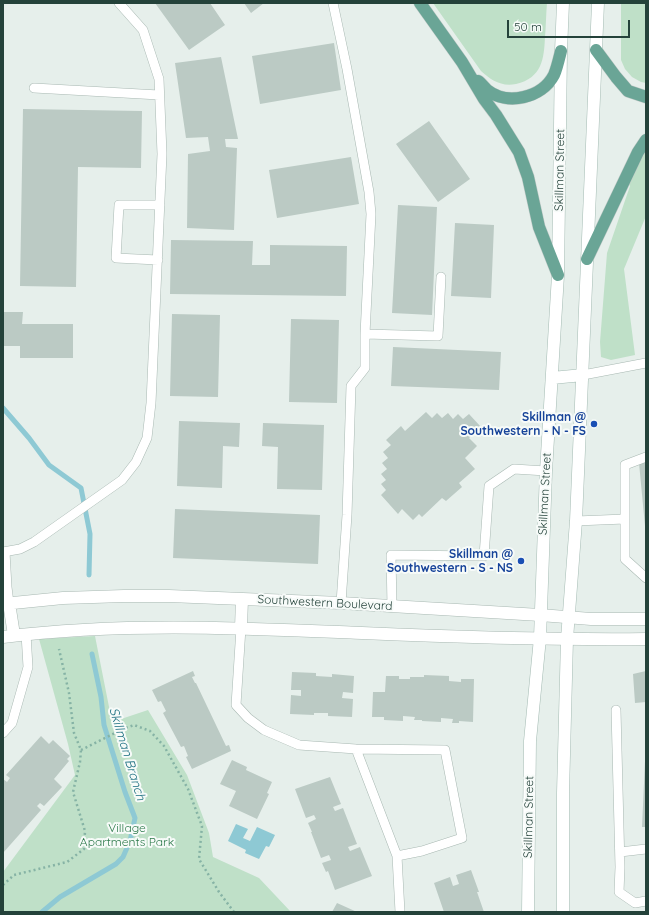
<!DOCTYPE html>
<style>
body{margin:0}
#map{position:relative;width:649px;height:915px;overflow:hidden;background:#e6efeb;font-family:Quicksand,sans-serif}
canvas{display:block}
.frame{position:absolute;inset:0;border:4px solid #24423a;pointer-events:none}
.scale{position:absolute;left:507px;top:20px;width:123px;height:18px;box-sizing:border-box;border:2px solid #24423a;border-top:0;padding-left:5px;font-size:12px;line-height:14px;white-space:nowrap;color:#24423a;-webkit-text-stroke:3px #f7fbf9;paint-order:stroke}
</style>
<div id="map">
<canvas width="649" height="915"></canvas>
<div class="frame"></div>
<div class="scale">50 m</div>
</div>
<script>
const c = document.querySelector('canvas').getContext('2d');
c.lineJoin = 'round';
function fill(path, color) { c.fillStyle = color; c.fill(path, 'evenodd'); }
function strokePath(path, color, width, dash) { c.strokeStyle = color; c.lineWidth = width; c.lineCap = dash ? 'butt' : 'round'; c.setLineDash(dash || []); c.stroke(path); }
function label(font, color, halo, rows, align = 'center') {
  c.font = font + ' Quicksand,sans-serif'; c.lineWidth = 4; c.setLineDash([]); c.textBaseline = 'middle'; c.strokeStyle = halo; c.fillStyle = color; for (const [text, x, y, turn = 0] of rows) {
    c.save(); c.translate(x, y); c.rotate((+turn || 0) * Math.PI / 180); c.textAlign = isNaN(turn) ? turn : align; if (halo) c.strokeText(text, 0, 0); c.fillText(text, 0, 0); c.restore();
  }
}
const green = new Path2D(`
 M433,3H547C546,14 546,26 545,37C544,59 542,78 516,84C501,87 491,80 481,71Z
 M621,3H646V83L641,82L632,77L625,69L621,60Z
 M646,148V216L624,269L635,355L611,360L601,357L600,342L607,253L630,186L628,183Z
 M95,636L112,722L148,710L187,775L209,833L213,857L259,878L291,912H3V872L75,775L68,744L39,639Z`);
const water = new Path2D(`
 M236,824L248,829L243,838L250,841L257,827L275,835L269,847L266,846L259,859L245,853L246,850L228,841Z`);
const stream = new Path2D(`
 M3,408L29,438L49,465L81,488L90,534L89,575
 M42,912L60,897L116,864L123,857L130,841L135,818L125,792L104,725L101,697L92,654`);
const building = new Path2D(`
 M155,3H210L225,25L189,50Z
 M244,3H264L251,13Z
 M334,43L341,90L260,104L252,56Z
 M221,57L238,139H225L226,147L237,148L234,230L187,228L188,154L210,151L208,137L186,138L175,63Z
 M23,109L142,111L141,168L78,167L76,287L20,286Z
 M429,121L470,179L438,202L396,144Z
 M351,157L359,204L277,218L269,170Z
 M398,205L437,207L432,315L392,313Z
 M455,223L494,225L491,298L451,296Z
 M171,240L253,241L252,265H270V245L347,246L346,296L170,294Z
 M3,312H23L22,324H73V358H20V346H3Z
 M172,314L220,315L218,397L170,396Z
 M291,319L339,320L337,403L289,402Z
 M393,347L501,352L499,390L391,386Z
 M426,412L432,418L437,413L442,418L448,413L453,419L458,414L463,419L469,414L481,427L469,438L477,446L465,458L475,469L459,483L462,487L446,501L442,498L422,517L419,514L413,520L402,509L398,514L381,495L386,490L381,484L386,480L381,474L387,469L382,463L388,458L383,452L391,445L386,440L401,426L405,431Z
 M179,421L240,423L239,447L223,446L222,488L177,486Z
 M263,423L324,425L322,490L277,489L278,447L262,446Z
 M646,462V526H645L639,463Z
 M175,509L320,515L318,564L173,558Z
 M193,671L195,676L192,677L195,683H196L226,746L229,745L231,751L192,769L186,757L188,756L184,746L181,747L163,713L166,711L161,701L158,702L152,690Z
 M646,671V702L635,703L633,674Z
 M292,672L316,673V676L332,677V674L354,676L353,693L343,692L342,698L353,699L352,717L328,716V713H314V715L290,714L291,695L301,696V690H291Z
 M424,675L449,676V681L461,682V679H474L473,722L459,721V723H452L453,719L441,718V722L422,721V720H414L415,717L403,716V721L384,720V717H372L373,692H385L386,676H399V679H410V677H424Z
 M41,736L49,744L53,740L70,756L67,759L69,761L54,779L62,787L44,806L40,803L37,806L41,810L3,853V779L7,782L10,778L6,775Z
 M232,760L247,767L246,770L272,782L267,793L269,794L257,819L229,806L236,791L220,784Z
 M645,761H646V827H642Z
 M330,777L341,804L333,807L335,811L343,808L357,844L348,847L350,851L360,847L372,876L335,890L328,871L326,872L322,863L331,860L329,855L321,858L311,832H312L308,823L316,819L314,815L306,818L295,789Z
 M471,870L479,892H477L484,912H444L434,883L450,877L453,886L459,884L456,875Z
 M337,903L357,912H332Z`);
const path = new Path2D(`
 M81,750L123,729L134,725L150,731L164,746L188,789L202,826L199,859L219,892L234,912
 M3,885L14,875L67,862L84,849L85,831L73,792L80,762L81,750L74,733L69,693L59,649`);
const service = new Path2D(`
 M333,3L347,69L369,192L371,214L365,334V368L351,386L347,515L341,603
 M34,88L159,95
 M158,260L116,258L119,205H160
 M365,334L438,336L441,277
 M583,375L646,363
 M646,457L625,465V559L646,578
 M576,521L625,519
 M3,552L20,549L34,542L122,480L136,462L147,438L151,403L162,154L159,79L143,30L119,3
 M5,552L7,587L9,603
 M392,607L391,555L484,556L489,486L514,469L546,471
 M241,628L236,705L248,718L264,730L299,745L356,749L445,750L462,838L422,851L397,856L400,912
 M616,710L620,867L619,892L635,903L646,901
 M3,733L12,723L28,667L26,634
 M356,749L397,856
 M620,852L646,849`);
const tertiary = new Path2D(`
 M9,603L14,635
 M3,604L63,598L124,596H169L341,603L540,615L591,619H646
 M241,628L242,599
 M3,637C122,622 242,628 362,633C456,637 551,640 646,639`);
const secondary = new Path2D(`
 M552,378L583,375
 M528,912L530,741L540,638L546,471L558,275L561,51L563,3
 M563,912V793L567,639L576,521L598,3`);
const primary = new Path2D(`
 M420,3L462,62L484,99L496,115L519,152L528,177L539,227L558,275
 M596,50L616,77L628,91L646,97
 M478,81C481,83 484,87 487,90C507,106 542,98 554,75C557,68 559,59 561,51
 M587,259L638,152L646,140`);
const markers = [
 [594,424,4,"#1a4fb4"],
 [521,561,4,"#1a4fb4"]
];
const streetNames = [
 ["Skillman Street",560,170,-89],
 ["Skillman Street",545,494,-87],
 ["Southwestern Boulevard",325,603,3],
 ["Skillman Street",529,817,-89]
];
const transitNames = [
 ["Skillman @",586,417],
 ["Southwestern - N - FS",586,431],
 ["Skillman @",513,554],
 ["Southwestern - S - NS",513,568]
];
const parkNames = [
 ["Village",127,828],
 ["Apartments Park",127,842]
];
const waterNames = [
 ["Skillman Branch",127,754,73]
];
fill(green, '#bfe0c8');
fill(water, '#8ec9d4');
strokePath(stream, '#8ec9d4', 5);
fill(building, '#bbcac4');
strokePath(service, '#a8b8b2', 10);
strokePath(tertiary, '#a8b8b2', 13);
strokePath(secondary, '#a4bbb3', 13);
strokePath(primary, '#c2cac8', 13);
strokePath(path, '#86b3a5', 2.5, [2, 3]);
strokePath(service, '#fff', 9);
strokePath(tertiary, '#fff', 12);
strokePath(secondary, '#fff', 12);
strokePath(primary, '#6aa596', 12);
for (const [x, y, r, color] of markers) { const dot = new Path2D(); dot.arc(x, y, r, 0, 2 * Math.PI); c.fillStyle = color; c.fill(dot); strokePath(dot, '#f7fbf9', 1.5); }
label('12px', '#24423a', '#f7fbf9', streetNames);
label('bold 12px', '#164399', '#f7fbf9', transitNames, 'right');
label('12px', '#2d7a4b', '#f7fbf9', parkNames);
label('italic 13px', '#1c6f80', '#f7fbf9', waterNames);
</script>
